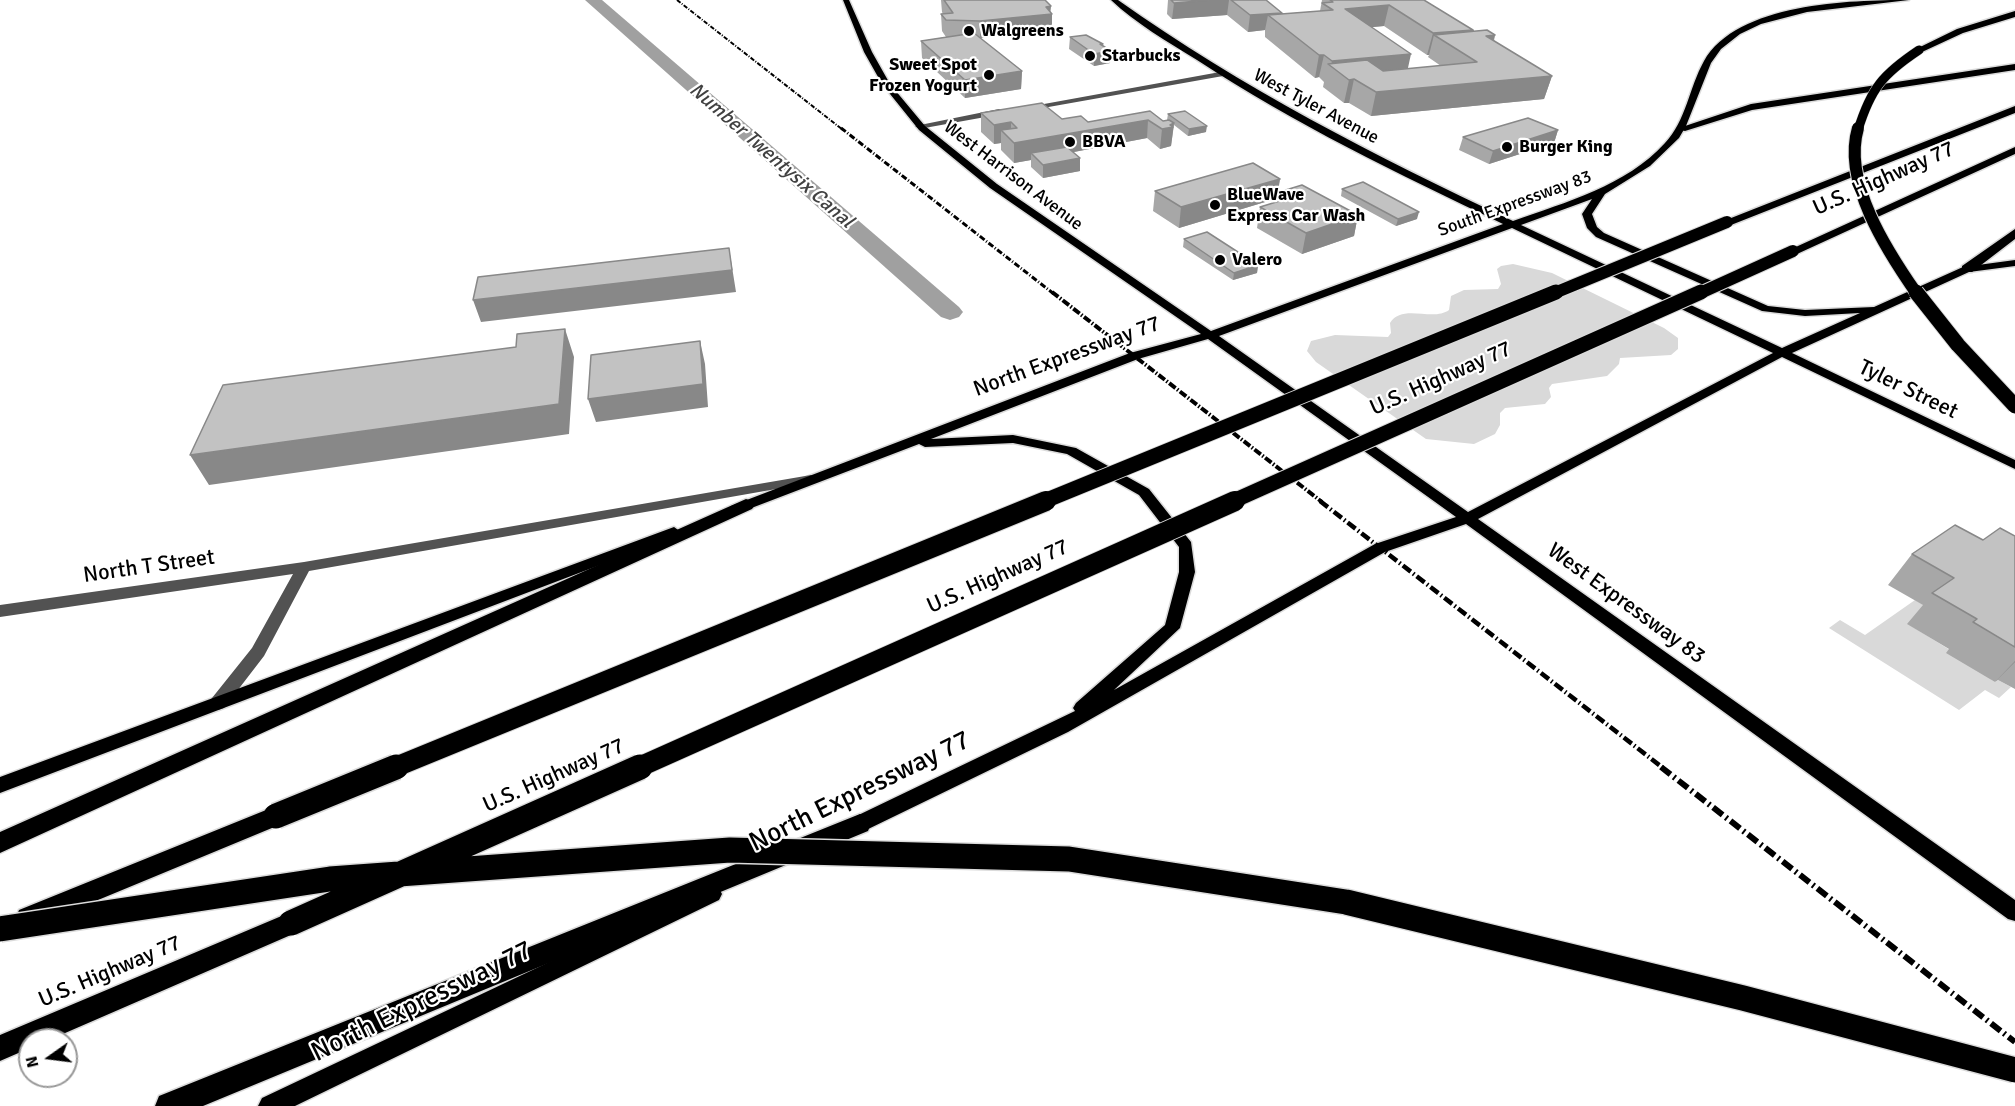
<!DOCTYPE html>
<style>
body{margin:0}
#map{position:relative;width:2015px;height:1106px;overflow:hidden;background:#fff;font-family:Signika,sans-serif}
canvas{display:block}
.north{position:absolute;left:18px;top:1028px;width:60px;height:60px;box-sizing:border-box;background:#fff;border:2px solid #999;border-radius:50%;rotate:256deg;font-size:16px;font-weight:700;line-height:24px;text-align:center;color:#000}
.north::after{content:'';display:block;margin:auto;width:21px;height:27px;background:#000;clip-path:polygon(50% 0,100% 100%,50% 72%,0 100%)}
</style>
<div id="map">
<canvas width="2015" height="1106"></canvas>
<div class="north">N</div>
</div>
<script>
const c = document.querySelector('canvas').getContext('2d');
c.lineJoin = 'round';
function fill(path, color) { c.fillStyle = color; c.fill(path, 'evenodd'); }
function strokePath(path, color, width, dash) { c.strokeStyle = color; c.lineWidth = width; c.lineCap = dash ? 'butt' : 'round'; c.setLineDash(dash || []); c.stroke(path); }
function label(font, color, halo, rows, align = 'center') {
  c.font = font + ' Signika,sans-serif'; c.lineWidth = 4.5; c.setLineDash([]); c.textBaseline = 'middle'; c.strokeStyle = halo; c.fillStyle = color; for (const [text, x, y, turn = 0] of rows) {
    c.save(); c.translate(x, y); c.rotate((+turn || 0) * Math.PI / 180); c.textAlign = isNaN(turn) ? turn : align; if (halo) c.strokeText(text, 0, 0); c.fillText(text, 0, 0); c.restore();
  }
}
const green = new Path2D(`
 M1513,264L1552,273L1664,328L1678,338V349L1671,355L1620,358L1619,364L1607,376L1552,384L1549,388L1551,397L1545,404L1505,408L1500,413V425L1495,434L1474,444L1426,439L1316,362L1307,351L1311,341L1335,335L1388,337L1391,333L1390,323C1402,303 1433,322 1449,310L1451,296L1464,290L1498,289L1501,284L1497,269L1501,266Z
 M1915,600L1929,608L1908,624L1950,650L1995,682L1998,680L2011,687L1999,698L1985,690L1959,710L1829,628L1840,620L1865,635Z`);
const canal = new Path2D(`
 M585,0H602L959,307L963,312L959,317L950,320L941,317Z`);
const minor = new Path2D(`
 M1220,72H1223V76L1026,111L1022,108Z
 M999,109L1002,110V114L919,129L915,126Z
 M811,475L818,479L816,482L309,571L264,656L224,708L218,710L212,708L209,703L212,698L252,648L293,574L0,617V605L304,562Z`);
const major = new Path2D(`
 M843,0H849L872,52L890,84L925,126L997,184L1211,331L1503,224C1399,174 1294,124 1197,60C1168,42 1135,23 1111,0H1118C1242,88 1375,156 1513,221C1566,202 1626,186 1665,143C1686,121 1689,88 1704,61C1737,3 1850,0 1909,0L1807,12L1761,24L1740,34L1721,49L1711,63L1686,126L1679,138L1650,166L1605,194L1592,214L1597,227L1604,233L1768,306L1805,310L1874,307L1963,267L2015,260V266L1969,272L1792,353L2015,460V469L1782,357L1478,519L2015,900V921L2008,919L1466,524L1385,552L1068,732L860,833L853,835L846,833L843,827L846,821L1075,711L1073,708L1076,703L1165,625L1179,572V547L1139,495L1067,454L1013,443L925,447L919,444L741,512H731L729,509L731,506L1130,353L1201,334L990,188L919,130L882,84L864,52ZM1592,199L1582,214L1587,228L1596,237L1762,311L1805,316L1860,313L1782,348L1521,225ZM1512,228L1773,353L1468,512L1219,336ZM1208,339L1456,517L1375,544L1114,690L1180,628L1195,572L1191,542L1149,489L1076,448L1013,435L931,439L1138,359Z
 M674,527L681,532L679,535L0,793V777Z
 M712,885L719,888L722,894L719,900L295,1106H258L262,1098Z`);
const highway = new Path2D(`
 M2015,11V17L1963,33L1922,52L1914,50L1957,29Z
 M2015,64V70L1752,110L1685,131L1676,129L1751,104Z
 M2015,106V113L1731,225L1721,222Z
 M2015,147V154L1797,254L1793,255L1787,251Z
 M2015,229V239L1972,272H1962V266Z
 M746,499L752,501L755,505L752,509L0,853V832Z
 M276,806L284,809L287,816L284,823L28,929L19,926L16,918L19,910Z
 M860,814L868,817L871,824L868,831L203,1106H155L159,1096L169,1092Z
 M291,912L300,915L303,923L300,931L49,1040H30V1048L0,1061V1035Z`);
const railFar4 = new Path2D(`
 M677,0L843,130`);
const railFar3 = new Path2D(`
 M841,128L1054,294`);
const railFar2 = new Path2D(`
 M1052,292L1322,502`);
const railFar1 = new Path2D(`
 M1320,501L1663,768`);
const rail = new Path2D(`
 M1661,767L2015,1042`);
const highwayBridgeFar4 = new Path2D(`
 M1858,130C1871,88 1883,74 1919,50`);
const highwayBridgeFar3 = new Path2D(`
 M1858,128C1842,182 1887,251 1917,294
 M1552,294L1727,222
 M1698,294L1793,251`);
const highwayBridgeFar2 = new Path2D(`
 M1916,292L1958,345L2015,406
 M1042,502L1556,292
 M1231,502L1701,292`);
const highwayBridgeFar1 = new Path2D(`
 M393,768L1046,501
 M637,768L1235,501`);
const highwayBridge = new Path2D(`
 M276,816L396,767
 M291,923L640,767
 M0,929L330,879L730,850L1069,859L1346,902L1743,998L2015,1070`);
const wall = new Path2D(`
 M941,0H1045L1051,6L1050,12L1052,14V30L980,38L1022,71L1021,89L965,98L922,58L921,41L946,37L942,31L941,14H943L942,12Z
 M1168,0H1266L1282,14L1320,11L1322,0H1424L1473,30L1472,32L1495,35L1494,41L1552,76L1544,99L1371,116L1349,103H1344L1323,87L1324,82L1319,77L1315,78L1265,37V30L1248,32L1227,15L1172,19L1167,14ZM1384,26L1427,55H1429L1428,57L1441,66L1408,69L1372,27Z
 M1070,37L1103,44V46L1110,63L1094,66L1069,49Z
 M1150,111L1163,121L1167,120L1168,114L1206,132L1188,136L1174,125L1171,146L1160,149L1147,138L1074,152L1080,171L1043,178L1031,167V160L1014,163L1001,150V143L994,144L981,132V113L1088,122Z
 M1558,130L1554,143L1489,164L1459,150L1463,137Z
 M1280,179L1278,193L1358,215L1354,236L1302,254L1257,228L1260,207L1274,203L1275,199L1179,228L1153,211L1155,191Z
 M1342,189L1417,219L1396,226L1341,196Z
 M1184,239L1258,265L1257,273L1233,280L1183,247Z
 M2015,536V689L1998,680L1995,682L1946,653L1949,649L1907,624L1923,605L1888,585L1912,554L1983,540Z`);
const shadedWall = new Path2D(`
 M1210,0H1229L1227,15L1172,19L1174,3Z
 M1389,5L1384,26L1341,30L1345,9Z
 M1051,6L1050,14H1052V30L980,38V21Z
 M1282,13L1280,25L1268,15L1265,30L1248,32L1250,15Z
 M1473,30L1467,52L1434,35L1429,55H1427L1433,33Z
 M1495,35L1489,57L1486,36Z
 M1100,44H1103L1102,53L1111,51L1110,63L1094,66V54Z
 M1411,54L1406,77L1354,79L1349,103H1344L1349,80L1331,66L1332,61Z
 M1319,55H1324L1319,77L1315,78Z
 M1022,71L1021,89L965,98V80Z
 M1552,76L1544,99L1371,116L1376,92Z
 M1148,120L1147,138L1037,159L1031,153V160L1014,163V143Z
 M1011,122V140L1001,130V143L994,144V125Z
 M1174,123L1171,146L1160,149L1162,129Z
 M1207,126L1206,132L1188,136L1189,129Z
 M1558,130L1554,143L1489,164L1493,151Z
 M1080,158V171L1043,178V165Z
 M1280,179L1277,194L1276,193L1275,199L1179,228L1181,207Z
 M1419,212L1417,219L1396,226L1398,219Z
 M1358,215L1354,236L1302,254L1306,233Z
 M729,248L736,292L481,322L473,300Z
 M1258,265L1257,273L1233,280L1234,273Z
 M565,329L574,357L569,434L209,485L190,455L559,404Z
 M700,341L705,364L708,407L596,422L588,399Z
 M2015,661V662L1995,682Z`);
const building = new Path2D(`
 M944,0H1045L1051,6L1046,7L1052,14L980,21L946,20L941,14L953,13Z
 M1171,0H1210L1174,3Z
 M1231,0H1266L1282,13L1250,15Z
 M1330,0H1424L1473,30L1433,33L1389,5L1345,9L1411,54L1332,61L1324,55H1319L1268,15L1333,10L1322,3L1333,2Z
 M1487,30L1495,35L1486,36L1552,76L1376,92L1354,79L1349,80L1328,64L1367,60L1383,71L1477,62L1434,35Z
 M974,33L1022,71L965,80L921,41Z
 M1086,35L1103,44H1100L1111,51L1094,54L1070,37Z
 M1042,103L1062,119L1081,116L1088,122L1150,111L1163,121L1169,120L1174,123L1170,125L1173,127L1162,129L1148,120L1014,143L1001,130L1017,128L1011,122L994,125L981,113Z
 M1185,111L1207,126L1189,129L1168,114Z
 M1528,118L1558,130L1493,151L1463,137Z
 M1067,147L1080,158L1043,165L1031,153Z
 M1253,163L1280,179L1181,207L1155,191Z
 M1363,182L1419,212L1398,219L1342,189Z
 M1302,185L1358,215L1306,233L1260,207L1286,199L1276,193Z
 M1207,232L1258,265L1234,273L1184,239Z
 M729,248L732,270L473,300L478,277Z
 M565,329L559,404L190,455L223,385L516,347L517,334Z
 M700,341L703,384L588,399L591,355Z
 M1955,525L1983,540L2000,528L2015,536V647L1973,622L1977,619L1932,593L1954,578L1912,554Z`);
const markers = [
 [969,31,6,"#000"],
 [1090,56,6,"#000"],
 [989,75,6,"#000"],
 [1070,142,6,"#000"],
 [1507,147,6,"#000"],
 [1215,205,6,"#000"],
 [1220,260,6,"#000"]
];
const farPoinames = [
 ["Walgreens",981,31],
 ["Starbucks",1102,56],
 ["Sweet Spot",977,65,"right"],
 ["Frozen Yogurt",977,86,"right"],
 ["BBVA",1082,142],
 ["Burger King",1519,147],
 ["BlueWave",1227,195],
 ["Express Car Wash",1227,216],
 ["Valero",1232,260]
];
const farStreetnames = [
 ["West Tyler Avenue",1316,107,28],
 ["West Harrison Avenue",1013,176,37],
 ["South Expressway 83",1515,204,-20]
];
const farWaternames = [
 ["Number Twentysix Canal",771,156,41]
];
const streetNames = [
 ["U.S. Highway 77",1884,179,-24],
 ["North Expressway 77",1067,357,-20],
 ["U.S. Highway 77",1441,379,-24],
 ["Tyler Street",1908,390,26],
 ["North T Street",149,567,-8],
 ["U.S. Highway 77",998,577,-24],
 ["West Expressway 83",1626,604,36],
 ["U.S. Highway 77",554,776,-24],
 ["U.S. Highway 77",110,972,-23]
];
const nearStreetnames = [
 ["North Expressway 77",860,792,-26],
 ["North Expressway 77",422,1002,-26]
];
fill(green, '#d9d9d9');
fill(canal, '#a0a0a0');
strokePath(major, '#dbdbdb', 3);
strokePath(highway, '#dbdbdb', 3);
fill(minor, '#525252');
fill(major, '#000');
fill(highway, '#000');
strokePath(railFar4, '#000', 2, [4.5, 1.5, 1, 1.5]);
strokePath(railFar3, '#000', 3, [6, 2, 1, 2]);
strokePath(railFar2, '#000', 4, [8, 2, 1.5, 2]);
strokePath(railFar1, '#000', 4.5, [10, 3, 1.5, 3]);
strokePath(rail, '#000', 6, [12, 4, 2, 4]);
strokePath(highwayBridgeFar4, '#dbdbdb', 10, []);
strokePath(highwayBridgeFar3, '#dbdbdb', 14, []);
strokePath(highwayBridgeFar2, '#dbdbdb', 17, []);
strokePath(highwayBridgeFar1, '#dbdbdb', 22, []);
strokePath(highwayBridge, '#dbdbdb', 28, []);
strokePath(highwayBridgeFar4, '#000', 9);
strokePath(highwayBridgeFar3, '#000', 12);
strokePath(highwayBridgeFar2, '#000', 15);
strokePath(highwayBridgeFar1, '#000', 20);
strokePath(highwayBridge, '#000', 25);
fill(wall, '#a7a7a7');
fill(shadedWall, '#888');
fill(building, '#c2c2c2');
strokePath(building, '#888', 1.5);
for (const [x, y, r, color] of markers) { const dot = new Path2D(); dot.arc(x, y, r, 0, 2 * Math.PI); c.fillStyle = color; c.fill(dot); strokePath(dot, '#fff', 2); }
label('bold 18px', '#000', '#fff', farPoinames, 'left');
label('18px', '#000', '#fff', farStreetnames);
label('italic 20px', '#414141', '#fff', farWaternames);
label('22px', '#000', '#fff', streetNames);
label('27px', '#000', '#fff', nearStreetnames);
</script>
